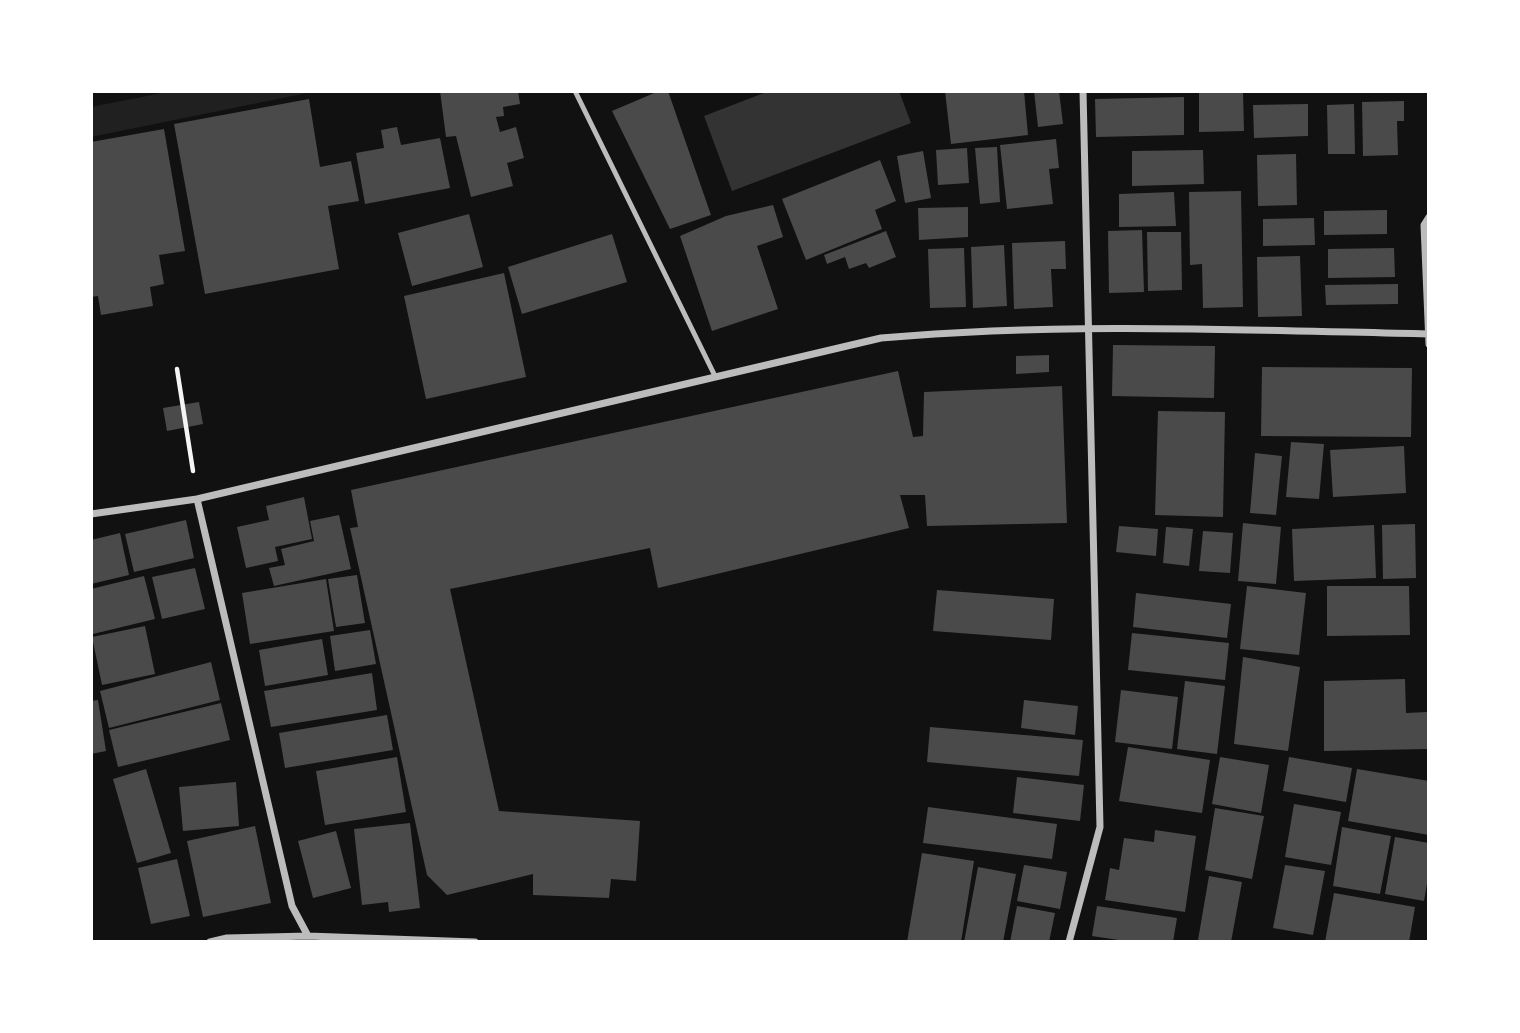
<!DOCTYPE html>
<style>
body{margin:0}
#map{position:relative;width:1520px;height:1033px;overflow:hidden;background:#111;font-family:"DejaVu Sans",sans-serif}
canvas{display:block}
.frame{position:absolute;inset:0;border:93px solid #fff;pointer-events:none}
</style>
<div id="map">
<canvas width="1520" height="1033"></canvas>
<div class="frame"></div>
</div>
<script>
const c = document.querySelector('canvas').getContext('2d');
c.lineJoin = 'round';
function fill(path, color) { c.fillStyle = color; c.fill(path, 'evenodd'); }
function strokePath(path, color, width, dash) { c.strokeStyle = color; c.lineWidth = width; c.lineCap = dash ? 'butt' : 'round'; c.setLineDash(dash || []); c.stroke(path); }
const green = new Path2D(`
 M172,91H317L91,137V107Z`);
const water = new Path2D(`
 M769,91H899L911,123L732,191L704,116Z`);
const building = new Path2D(`
 M440,91H518L520,104L503,107L504,116L496,117L500,132L516,127L524,158L507,163L513,186L471,197L456,136L446,137Z
 M659,91H668L711,215L670,229L612,111Z
 M945,91H1024L1028,135L951,144Z
 M1034,91H1059L1063,124L1038,127Z
 M1243,91L1244,131L1199,132V92Z
 M1184,97V135L1096,137L1095,99Z
 M309,99L320,167L351,161L359,201L328,206L339,269L205,294L174,124Z
 M1404,101V121H1397L1398,155L1363,156L1362,102Z
 M1308,104V136L1254,138L1253,105Z
 M1354,104L1355,154H1328L1327,105Z
 M397,127L401,145L440,138L450,188L365,204L356,153L384,148L381,130Z
 M164,129L185,251L159,255L164,284L150,287L153,306L101,315L98,296L91,297V142Z
 M1056,139L1059,168L1049,169L1053,204L1007,209L1000,145Z
 M997,147L1000,202L980,204L975,148Z
 M967,148L969,183L938,185L936,150Z
 M1203,150L1204,184L1132,186V151Z
 M923,151L931,198L905,203L897,156Z
 M1296,154L1297,205L1258,206L1257,155Z
 M880,160L896,201L875,210L882,229L806,260L782,199Z
 M1241,191L1243,307L1203,308L1202,264L1190,265L1189,192Z
 M1174,192L1176,226L1119,227V194Z
 M773,205L783,237L757,246L778,309L712,331L680,236L726,216Z
 M968,207V237L919,240L918,208Z
 M1387,210V234L1324,235V211Z
 M469,214L483,267L412,286L398,233Z
 M1314,218L1315,245L1263,246V219Z
 M1142,230L1144,292L1109,293L1108,231Z
 M886,231L896,257L869,268L866,263L849,269L845,257L827,264L824,255Z
 M1147,232H1181L1182,290L1148,291Z
 M612,234L627,282L522,314L508,267Z
 M1065,241L1066,269H1051L1053,307L1014,309L1012,243Z
 M1004,245L1007,306L973,308L971,247Z
 M964,248L966,307L930,308L928,249Z
 M1394,248L1395,277L1328,278V249Z
 M1300,256L1302,316L1258,317L1257,257Z
 M504,273L526,377L426,399L404,296Z
 M1398,284V304L1326,305L1325,285Z
 M1113,345L1215,346L1214,398L1112,396Z
 M1049,355V372L1016,374V356Z
 M1262,367L1412,368L1411,437L1261,436Z
 M898,371L913,437L923,436L924,392L1062,386L1067,523L927,526L925,495H900L909,528L658,588L650,548L450,589L499,811L640,821L636,881L611,879L609,898L533,895V874L447,895L427,875L350,528L358,527L351,490Z
 M199,402L203,424L167,431L163,408Z
 M1158,411L1225,412L1223,517L1155,515Z
 M1291,442L1324,444L1319,499L1286,497Z
 M1404,446L1406,493L1333,497L1330,450Z
 M1255,453L1282,456L1276,515L1250,513Z
 M304,497L312,539L275,547L278,561L246,568L237,527L269,520L266,506Z
 M339,515L351,569L274,586L269,568L285,565L281,549L314,541L310,521Z
 M186,520L194,558L134,572L125,534Z
 M1243,523L1281,527L1276,584L1238,581Z
 M1415,524L1416,578L1383,579L1382,525Z
 M1374,525L1376,578L1294,581L1292,529Z
 M1119,526L1158,529L1156,556L1116,552Z
 M1166,527L1193,529L1189,566L1163,563Z
 M1203,531L1233,533L1230,573L1199,571Z
 M120,533L129,575L91,584V540Z
 M195,568L205,609L162,619L152,577Z
 M357,575L365,623L336,627L328,579Z
 M144,576L155,619L93,634L91,589Z
 M326,579L334,631L250,644L242,593Z
 M1247,586L1306,593L1299,655L1240,649Z
 M1327,586H1409L1410,635L1327,636Z
 M937,590L1054,599L1051,640L933,631Z
 M1136,593L1231,604L1227,638L1133,627Z
 M145,626L155,674L102,685L92,637Z
 M370,630L376,664L335,671L330,636Z
 M1132,633L1229,643L1225,680L1128,670Z
 M322,639L328,675L265,686L259,650Z
 M1243,657L1300,667L1288,751L1234,744Z
 M211,662L220,700L109,728L100,691Z
 M372,673L377,710L271,727L264,691Z
 M1405,679L1406,713L1427,712L1428,749L1324,751V681Z
 M1185,681L1225,686L1217,754L1177,749Z
 M1121,690L1178,697L1172,749L1115,742Z
 M98,700L106,751L91,754V701Z
 M1024,700L1078,706L1075,735L1021,728Z
 M221,703L230,740L118,767L109,730Z
 M387,715L393,750L285,768L279,733Z
 M930,727L1083,740L1079,776L927,762Z
 M1128,747L1210,760L1202,813L1119,801Z
 M397,757L406,812L325,825L316,771Z
 M1220,757L1269,765L1261,813L1212,804Z
 M1289,757L1352,768L1346,802L1283,791Z
 M146,769L171,853L137,863L113,779Z
 M1357,769L1429,781V835L1348,821Z
 M1017,777L1084,785L1080,821L1013,813Z
 M236,782L239,826L183,831L179,787Z
 M1294,804L1341,812L1331,865L1285,857Z
 M928,807L1057,824L1052,859L923,843Z
 M1215,808L1264,816L1252,879L1205,870Z
 M410,823L420,908L389,912L388,902L362,905L354,829Z
 M255,826L271,903L203,917L187,841Z
 M1342,827L1391,836L1380,894L1333,886Z
 M1155,830L1196,836L1185,912L1105,900L1110,868L1119,870L1124,838L1154,842Z
 M336,831L351,888L313,898L298,841Z
 M1395,837L1429,843V872L1424,901L1385,894Z
 M922,853L974,861L961,942H907Z
 M177,859L190,916L151,924L138,868Z
 M1024,865L1067,872L1060,909L1017,901Z
 M1285,865L1325,871L1313,935L1273,928Z
 M978,867L1016,874L1003,942H964Z
 M1209,876L1242,882L1231,942L1198,940Z
 M1334,893L1415,907L1409,942H1325Z
 M1017,906L1055,913L1049,942H1010Z
 M1097,906L1177,918L1173,942H1132L1092,936Z`);
const path = new Path2D(`
 M177,369L193,471`);
const service = new Path2D(`
 M575,91L715,376`);
const minor = new Path2D(`
 M1429,217L1424,225L1429,344
 M197,499L881,338C1064,322 1245,330 1428,334
 M91,514L197,499L292,906L308,936
 M210,942L227,938L308,936L475,942
 M1069,942L1100,827L1083,91`);
fill(green, '#202020');
fill(water, '#333');
fill(building, '#4a4a4a');
strokePath(path, '#f5f5f5', 4.5);
strokePath(service, '#bcbcbc', 5);
strokePath(minor, '#bcbcbc', 7);
</script>
